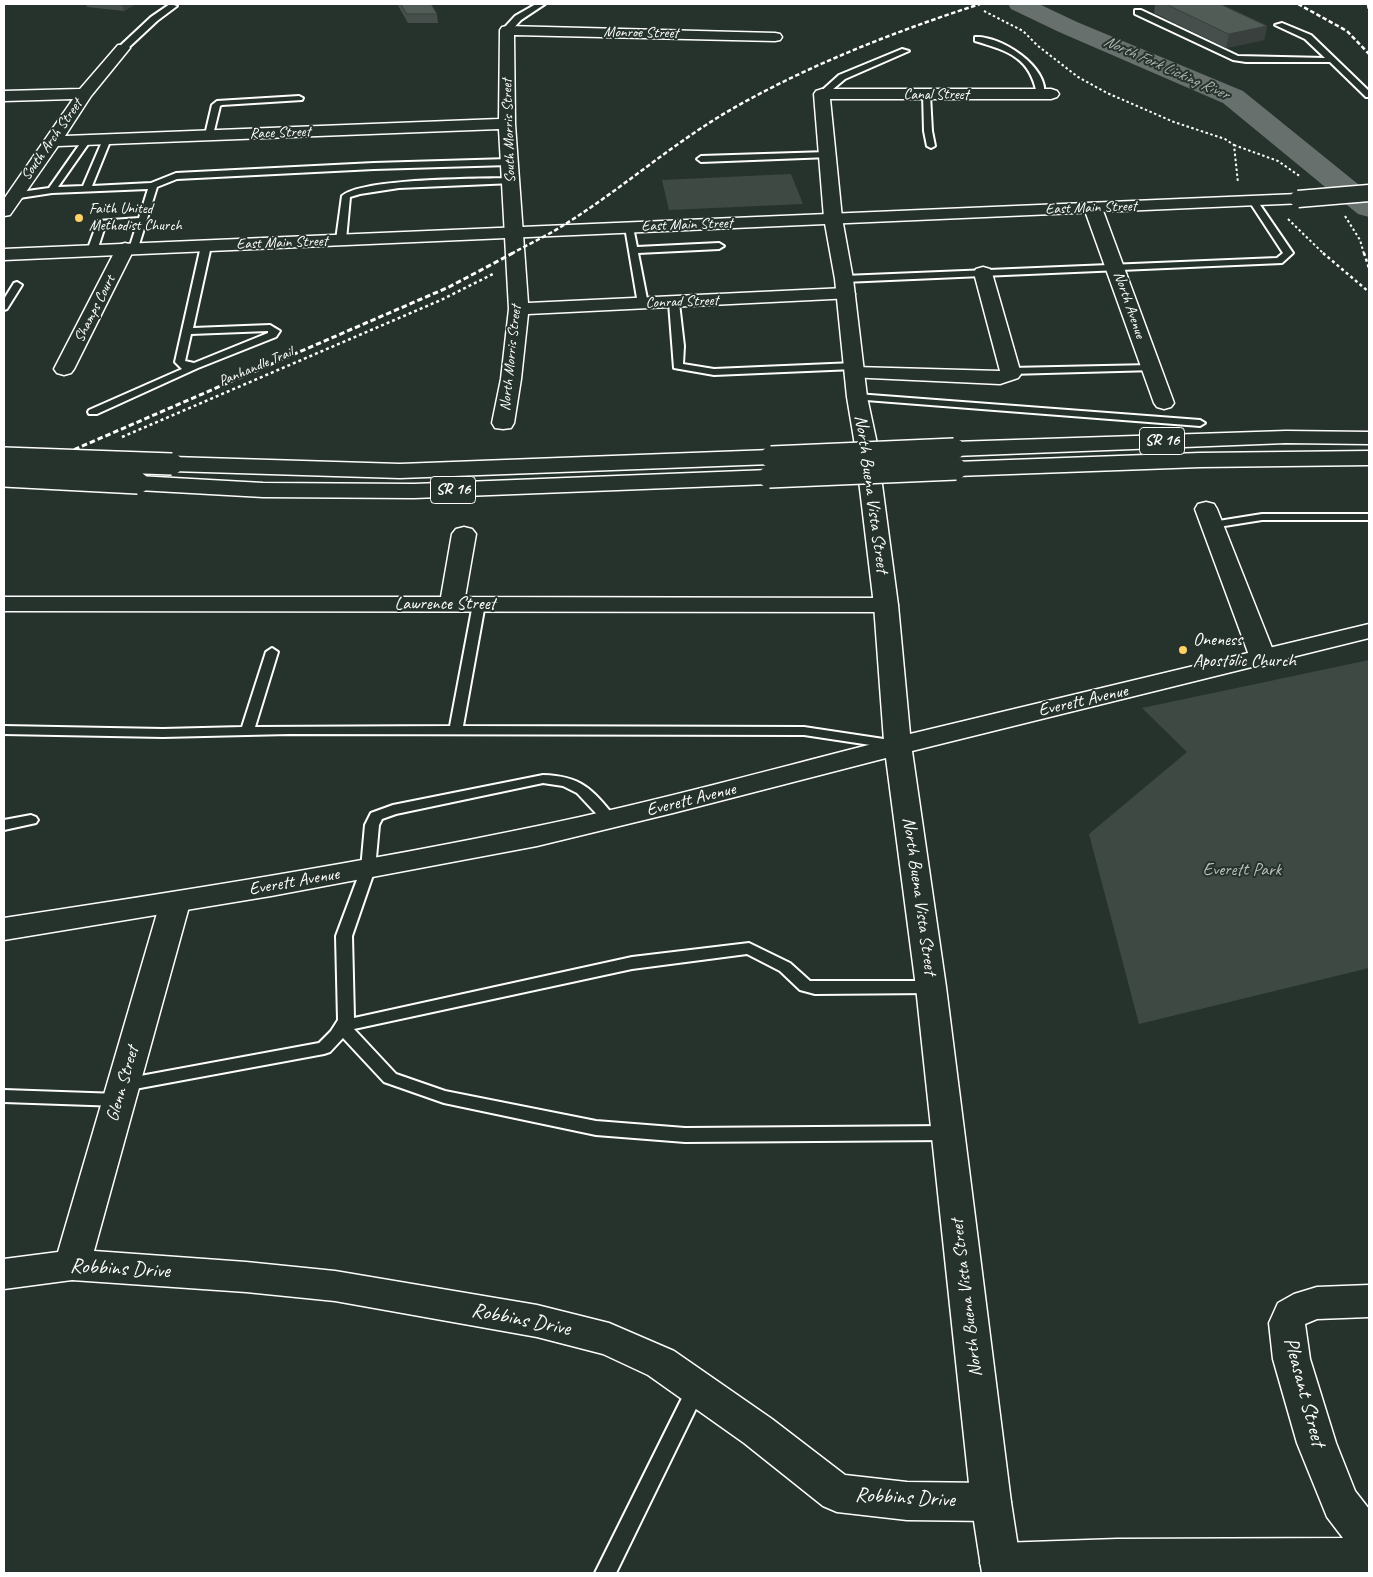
<!DOCTYPE html>
<style>
body{margin:0}
#map{position:relative;width:1373px;height:1577px;overflow:hidden;background:#26332d;font-family:Caveat,sans-serif}
canvas{display:block}
.frame{position:absolute;inset:0;border:5px solid #fff;pointer-events:none}
</style>
<div id="map">
<canvas width="1373" height="1577"></canvas>
<div class="frame"></div>
</div>
<script>
const c = document.querySelector('canvas').getContext('2d');
c.lineJoin = 'round';
function fill(path, color) { c.fillStyle = color; c.fill(path, 'evenodd'); }
function strokePath(path, color, width, dash) { c.strokeStyle = color; c.lineWidth = width; c.lineCap = dash ? 'butt' : 'round'; c.setLineDash(dash || []); c.stroke(path); }
function label(font, color, halo, rows, align = 'center') {
  c.font = font + ' Caveat,sans-serif'; c.lineWidth = 4; c.setLineDash([]); c.textBaseline = 'middle'; c.strokeStyle = halo; c.fillStyle = color; for (const [text, x, y, turn = 0] of rows) {
    c.save(); c.translate(x, y); c.rotate((+turn || 0) * Math.PI / 180); c.textAlign = isNaN(turn) ? turn : align; if (halo) c.strokeText(text, 0, 0); c.fillText(text, 0, 0); c.restore();
  }
}
const green = new Path2D(`
 M791,174L803,204L669,210L662,180Z
 M1369,660V968L1139,1024L1089,834L1187,752L1142,708Z`);
const river = new Path2D(`
 M1008,4H1039L1077,22L1243,91L1369,193V217L1358,214L1223,103L1059,32L1011,9Z`);
const pathFar1 = new Path2D(`
 M984,11L1023,31L1038,46L1078,77L1107,93L1174,122L1225,139L1234,145L1238,183
 M1234,145L1278,161L1301,177
 M1345,216L1360,240L1364,254
 M1288,219L1324,254`);
const path = new Path2D(`
 M1323,253L1369,292
 M1364,253L1369,268
 M122,437L441,300L493,274`);
const service = new Path2D(`
 M170,4L177,6L157,21L126,50H120V46L151,17Z
 M536,4H545L521,20L510,32H504V28L515,16Z
 M1135,10H1141L1238,56L1325,58L1305,39L1275,25L1282,23L1311,35L1369,91V97H1366L1330,62H1246L1233,60L1135,14Z
 M975,37C1000,35 1050,67 1044,96L1037,94C1030,57 1008,51 975,41Z
 M902,49L909,51L845,79L825,96L818,94L839,75Z
 M923,93L930,95L932,131L935,146L931,148L927,146L924,131Z
 M299,96L303,98L302,100L222,105L220,106L213,135L209,137L205,135L212,105L217,101Z
 M104,137L111,139L92,186L151,183L176,173L374,163L509,159L513,162L509,165L374,169L177,179L157,187L137,251L134,252L129,249L137,224L105,226L97,251L92,254L87,251L98,221L139,218L148,189L52,193L13,199L9,196L13,193L49,188L84,138H87L91,140L58,187L83,186Z
 M827,152L830,153V157L701,162L697,159L701,156Z
 M510,178L514,181L513,183L399,188L360,194L350,197L346,240L341,243L336,240L342,196C362,178 478,179 510,178Z
 M1253,198L1256,199L1293,253L1282,263L844,282L839,279L844,276L1277,258L1283,253L1249,201Z
 M629,224L633,227L637,247L719,243L724,246L719,249L638,253L648,304L643,307L638,304L625,227Z
 M206,243L211,246L193,328L270,325L280,331L276,337L198,368L97,414H89L88,412L89,410L182,369L175,362L201,246ZM268,331V333L194,363L185,361L191,334Z
 M17,282L22,285L7,309L4,310V299L14,283Z
 M674,300L679,303L684,346L683,364L714,369L854,363L859,366L854,369L714,375L674,368L669,303Z
 M1151,365L1156,368L1155,370L1010,374L1005,371L1010,368Z
 M857,394L1200,420L1205,423L1200,426L853,399L852,397Z
 M1262,514H1369V520H1262L1212,528L1206,525L1212,522Z
 M479,600L485,604L463,726L804,727L897,741L904,745L897,749L804,735L289,734L163,737L4,734V726L163,729L242,727L266,652L272,648L278,652L255,727L450,726L473,604Z
 M543,775C581,776 592,789 615,817L617,820L615,823H605L577,793L563,786L543,783L396,814L382,819L379,825L375,869L352,936L354,1018L632,957L749,943L790,963L810,981H931L936,983L939,987L936,991L931,993L815,994L800,990L780,971L747,954L632,969L354,1029L396,1074L445,1091L596,1121L685,1128L948,1126L954,1128L956,1133L954,1138L948,1140L685,1142L596,1135L444,1103L384,1082L343,1038L330,1052L324,1054L124,1091L118,1089L116,1085L118,1081L124,1079L319,1043L331,1031L338,1020L336,936L361,869L365,825L371,813L393,805Z
 M31,815L36,817L38,820L36,823L4,830V820Z
 M4,1090L119,1094L125,1095L127,1100L125,1105L119,1106L4,1102Z
 M697,1380L704,1382L706,1388L616,1573H595L690,1382Z`);
const minor = new Path2D(`
 M507,26L775,33L780,34L782,37L780,40L775,41L514,35L515,124L528,303L845,288L852,290L855,294L852,298L528,314L521,379L514,423L511,428L503,429L495,428L492,423L501,379L509,309L499,129L58,146L10,215L4,216V199L73,99L4,101V91L80,89L118,45H128L130,48L91,96L65,136L499,119L500,30L502,27Z
 M822,89H1051L1057,91L1059,94L1057,97L1051,99H830L842,218L839,222L833,223L827,222L824,218L814,94L816,91Z
 M1093,203L1099,204L1102,208L1174,403L1171,407L1164,409L1157,407L1154,403L1084,208L1087,204Z
 M125,243L131,245L134,249L74,369L71,373L64,375L57,373L54,369L116,249L119,245Z
 M983,267L990,269L992,273L1021,374L1018,378L1000,384L848,377L845,373L848,369L855,367L1000,371L974,273L976,269Z
 M1206,502L1214,504L1217,509L1276,658L1272,663L1263,666L1254,663L1250,658L1195,509L1198,504Z
 M464,527L472,529L476,534L465,597L886,598L895,600L898,605L895,610L886,612L4,611V597H441L452,534L456,529Z
 M175,893L185,896L190,903L94,1251L246,1262L335,1271L537,1305L609,1323L674,1351L772,1419L845,1475L907,1482L991,1483L1005,1489L1011,1502L1005,1515L991,1521L907,1520L837,1512L823,1506L744,1443L648,1375L603,1354L537,1337L335,1301L246,1292L72,1280L4,1289V1259L58,1252L160,903L165,896Z
 M1369,1285V1317L1317,1319L1305,1324L1310,1359L1336,1443L1355,1491L1369,1509V1573H984L980,1563L986,1549L1000,1543L1117,1539L1343,1538L1327,1517L1297,1443L1273,1359L1269,1323L1278,1303L1294,1294L1317,1287Z`);
const tertiary = new Path2D(`
 M833,213L839,214L842,218L853,279L867,397L876,439L898,605L910,734L1369,624V638L912,751L946,987L1011,1502L1022,1573H982L971,1502L916,987L886,758L673,813L537,846L271,896L4,940V918C182,891 361,863 538,826C654,802 769,770 884,741L874,605L854,439L847,397L835,279L824,218L827,214Z`);
const secondary = new Path2D(`
 M1298,194L1304,195L1307,199L1304,203L4,260V249Z`);
const motorway = new Path2D(`
 M1286,431L1369,432V444L1286,443L954,456L946,454L943,449L946,444L954,442Z
 M771,450L779,452L782,457L779,462L771,464L400,478L172,471L164,469L161,464L164,459L172,457L400,464Z
 M1369,451V465L1200,467L956,476L948,474L945,469L948,464L956,462L1200,453Z
 M769,470L777,472L780,477L777,482L769,484L414,498L263,497L138,490L130,488L127,483L130,478L138,476L263,483L414,484Z`);
const railFar1 = new Path2D(`
 M1298,4L1347,31L1369,54
 M1368,4L1369,11
 M511,254C525,246 540,239 554,231C618,193 674,141 739,105C816,62 897,31 980,4`);
const rail = new Path2D(`
 M4,480L449,287L513,253`);
const secondaryBridge = new Path2D(`
 M1298,199L1369,193`);
const motorwayBridge = new Path2D(`
 M771,457L954,449
 M4,458L172,464
 M4,476L138,483
 M769,477L956,469`);
const wall = new Path2D(`
 M86,4H136L124,11L87,7Z
 M397,4H431L437,14L438,23H408Z
 M1155,4H1220L1267,26L1264,40L1226,48L1154,13Z`);
const shadedWall = new Path2D(`
 M122,4H136L124,11Z
 M1267,26L1264,40L1226,48L1229,34Z`);
const building = new Path2D(`
 M401,4H431L437,14H407Z
 M1166,4H1220L1267,26L1229,34Z`);
const markers = [
 [79,218,5,"#ffd166"],
 [1183,650,5,"#ffd166"]
];
const farStreetnames = [
 ["Monroe Street",641,33,1],
 ["Canal Street",936,95],
 ["South Morris Street",509,131,-92],
 ["Race Street",280,133,-2],
 ["South Arch Street",52,140,-55],
 ["East Main Street",1091,208,-2],
 ["East Main Street",687,225,-2],
 ["East Main Street",282,243,-2],
 ["Conrad Street",682,302,-2],
 ["North Avenue",1129,305,71],
 ["Shamps Court",95,309,-63],
 ["North Morris Street",511,358,-84],
 ["Panhandle Trail",256,367,-23]
];
const farPoinames = [
 ["Faith United",89,209],
 ["Methodist Church",89,226]
];
const farWaternames = [
 ["North Fork Licking River",1166,68,24]
];
const shields = [
 [1162,441,45],
 [453,490,45]
];
const shieldNames = [
 ["SR 16",1162,441],
 ["SR 16",453,490]
];
const streetNames = [
 ["North Buena Vista Street",871,494,82],
 ["Lawrence Street",445,604],
 ["Everett Avenue",1083,701,-13],
 ["Everett Avenue",691,800,-14],
 ["Everett Avenue",294,882,-10],
 ["North Buena Vista Street",919,896,82],
 ["Glenn Street",123,1084,-74],
 ["North Buena Vista Street",967,1298,-97]
];
const poiNames = [
 ["Oneness",1193,640],
 ["Apostolic Church",1193,661]
];
const parkNames = [
 ["Everett Park",1242,870]
];
const nearStreetnames = [
 ["Robbins Drive",120,1269,3],
 ["Robbins Drive",521,1320,11],
 ["Pleasant Street",1304,1392,75],
 ["Robbins Drive",905,1498,3]
];
fill(green, '#3e4944');
fill(river, '#67706c');
strokePath(service, '#fff', 4);
strokePath(minor, '#fff', 3);
strokePath(tertiary, '#fff', 3);
strokePath(secondary, '#fff', 3);
strokePath(motorway, '#fff', 3);
strokePath(pathFar1, '#fff', 2, [2.5, 2.5]);
strokePath(path, '#fff', 2.5, [3, 3]);
fill(service, '#26332d');
fill(minor, '#26332d');
fill(tertiary, '#26332d');
fill(secondary, '#26332d');
fill(motorway, '#26332d');
strokePath(railFar1, '#fff', 2.5, [4.5, 2.5]);
strokePath(rail, '#fff', 3, [5.5, 3]);
strokePath(secondaryBridge, '#fff', 19, []);
strokePath(motorwayBridge, '#fff', 24, []);
strokePath(secondaryBridge, '#26332d', 16);
strokePath(motorwayBridge, '#26332d', 21);
fill(wall, '#464f4b');
fill(shadedWall, '#39403d');
fill(building, '#515c57');
strokePath(building, '#39403d', 1);
for (const [x, y, r, color] of markers) { const dot = new Path2D(); dot.arc(x, y, r, 0, 2 * Math.PI); c.fillStyle = color; c.fill(dot); strokePath(dot, '#26332d', 2); }
label('15px', '#fff', '#26332d', farStreetnames);
label('15px', '#fff', '#26332d', farPoinames, 'left');
label('italic 16px', '#b3b8b6', '#26332d', farWaternames);
for (const [x, y, w] of shields) { const box = new Path2D(); box.roundRect(x - w / 2, y - 13.5, w, 27, 4); c.fillStyle = '#26332d'; c.fill(box); strokePath(box, '#fff', 1); }
label('bold 16px', '#fff', null, shieldNames);
label('18px', '#fff', '#26332d', streetNames);
label('18px', '#fff', '#26332d', poiNames, 'left');
label('18px', '#bbbfbe', '#26332d', parkNames);
label('21px', '#fff', '#26332d', nearStreetnames);
</script>
